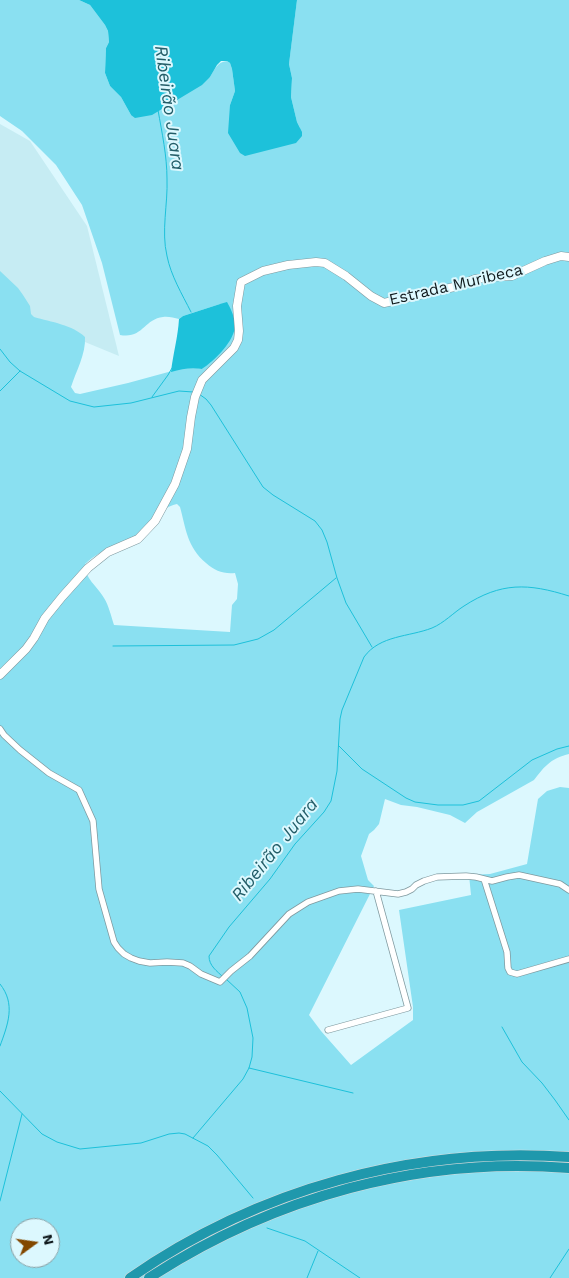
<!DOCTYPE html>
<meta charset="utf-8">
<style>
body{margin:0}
#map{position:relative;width:569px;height:1278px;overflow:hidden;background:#dcf8fe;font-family:"Work Sans",sans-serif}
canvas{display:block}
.north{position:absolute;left:10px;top:1218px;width:50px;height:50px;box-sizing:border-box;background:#dcf8fe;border:1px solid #8ba0a4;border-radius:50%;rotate:76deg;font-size:14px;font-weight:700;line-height:20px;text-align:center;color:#111b1e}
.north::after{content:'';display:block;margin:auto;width:18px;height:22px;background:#824800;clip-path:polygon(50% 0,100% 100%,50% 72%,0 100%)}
</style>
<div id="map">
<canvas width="569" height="1278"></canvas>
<div class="north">N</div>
</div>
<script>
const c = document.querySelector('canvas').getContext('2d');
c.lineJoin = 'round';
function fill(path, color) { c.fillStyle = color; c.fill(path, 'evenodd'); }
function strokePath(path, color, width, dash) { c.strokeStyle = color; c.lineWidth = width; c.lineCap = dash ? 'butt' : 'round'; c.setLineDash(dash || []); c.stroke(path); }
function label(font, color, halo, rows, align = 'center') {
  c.font = font + ' "Work Sans",sans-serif'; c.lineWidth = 4; c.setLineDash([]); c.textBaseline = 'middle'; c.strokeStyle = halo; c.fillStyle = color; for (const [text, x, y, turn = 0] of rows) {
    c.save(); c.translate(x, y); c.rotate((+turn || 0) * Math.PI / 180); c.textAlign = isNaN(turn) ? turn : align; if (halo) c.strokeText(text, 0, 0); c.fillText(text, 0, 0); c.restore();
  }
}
const built = new Path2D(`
 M0,124L30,141L87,226L119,356L29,319L0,275Z`);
const green = new Path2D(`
 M0,0H79L90,5L105,25L108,31L109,42L106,48L105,73L110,86L121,97L131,115L210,77C215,69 217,62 227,61L230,63L232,69L235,91L230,105L300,128L297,122L291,97L292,78L289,64L297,0H569V754C561,756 553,759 547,765C542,769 538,775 534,780L477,812L465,823L450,815L417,807L401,805L385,799L379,824L374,830L369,834L361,856L368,880L374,886L309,1015L321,1031L351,1065L413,1020V1007L399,910L471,895L469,875L490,874L527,864L538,799L547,791L560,787L569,788V1278H0V271L18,288L23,295L30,306L31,314L34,317C51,322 73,325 85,337C86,354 76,371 71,387L75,393L80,394L128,383L183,368L192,367L202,369L229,341L235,326L220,304L183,316L179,319C174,318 168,316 163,317C144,319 143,339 120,335L102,263L82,205L56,165L22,131L0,116ZM177,504L180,507C186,529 187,547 206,563C215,571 223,574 235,573L238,584L237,599L232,605L230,632L114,625C111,616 109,606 104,598C98,587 84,578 85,564C103,547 130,540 152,530C159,516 160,508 177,504ZM20,1228H50V1258H20Z`);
const water = new Path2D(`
 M79,0H297L289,64L292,78L291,97L297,122L302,132V136L296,143L245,156L240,153L228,133L230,105L235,91L232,69L230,63L227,61H221L217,65L210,77L202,85L152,115L135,118L131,115L121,97L110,86L105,73L106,48L109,42L108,31L105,25L90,5Z
 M227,302C231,309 235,318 235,325C235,341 214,361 202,369C191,367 182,369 171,372C173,354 178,337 179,319L183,316L220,304Z`);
const stream = new Path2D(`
 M158,110C162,133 167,156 167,179C168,204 161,231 167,256C171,276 182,294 191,312
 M0,349L10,362L20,371L70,401L94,407L131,403L179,391L193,392
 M0,391L20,371
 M199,394L206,399L211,405L263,487L273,495L315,521L322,530L327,542L337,578L346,603L372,647
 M152,397L168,375L172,368
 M113,646L234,645L258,639L274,630L336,578
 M339,746L362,769L406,798L415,802L438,805H463L479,801L532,760L557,749L569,746
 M223,977C217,971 209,966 209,956L229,927L270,879L295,844L324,812L331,801L337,771L340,719L342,710L364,657C380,635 409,637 432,628C444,623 453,613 464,606C501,582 528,583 569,596
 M0,984C16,1004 8,1024 0,1046
 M502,1027L522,1062L542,1083L555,1100L569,1120
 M249,1068L353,1093
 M0,1091L42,1134L57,1142L80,1149L141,1143L169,1134L179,1133L185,1134L208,1146L217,1155L253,1198
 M193,1138L243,1079L249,1068L252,1057L253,1038L247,1008L240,992L226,979
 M0,1201L22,1114
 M267,1228L305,1241L360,1278
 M307,1278L318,1251
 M550,1278L569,1249`);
const street = new Path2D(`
 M0,729L4,735L20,750L49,773L79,790L93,821L99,889L114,942L118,948L124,954L131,958L139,961L150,963L167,962L183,963L190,966L201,974L220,982L231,971L250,956L289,914L308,902L339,891L358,889L398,894L406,892L412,889L416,885L424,881L437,877L466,876L476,877L492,881L507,877L519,875L560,884L569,890
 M484,879L507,952L508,968L510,972L517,974L569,959
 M328,1030L408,1008L376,891`);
const secondary = new Path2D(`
 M0,675L26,649L34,638L45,618L62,597L88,568L108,552L138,539L155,521L175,484L187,449L191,417L195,397L202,380L234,348L238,340L239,331L237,306L241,282L263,271L288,265L316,262L325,263L346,276L371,296L384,303L454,287L475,279L493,277L512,276L545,261L561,256L569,257`);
const highway = new Path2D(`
 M130,1278C258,1189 413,1146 569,1157
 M149,1278C273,1197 420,1156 569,1168`);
const streetNames = [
 ["Estrada Muribeca",456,285,-13]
];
const waterNames = [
 ["Ribeirão Juara",169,108,82],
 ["Ribeirão Juara",275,850,-51]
];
fill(built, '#c6ecf3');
fill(green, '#8ae0f1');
fill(water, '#1dc1da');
strokePath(stream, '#1dc1da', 1);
strokePath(street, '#7f999f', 7);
strokePath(secondary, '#7f999f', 9);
strokePath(highway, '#d9dbdb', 11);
strokePath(street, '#fff', 5.5);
strokePath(secondary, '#fff', 8);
strokePath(highway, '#1f98ac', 10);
label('16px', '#111b1e', '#dcf8fe', streetNames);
label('italic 18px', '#235d68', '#dcf8fe', waterNames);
</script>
